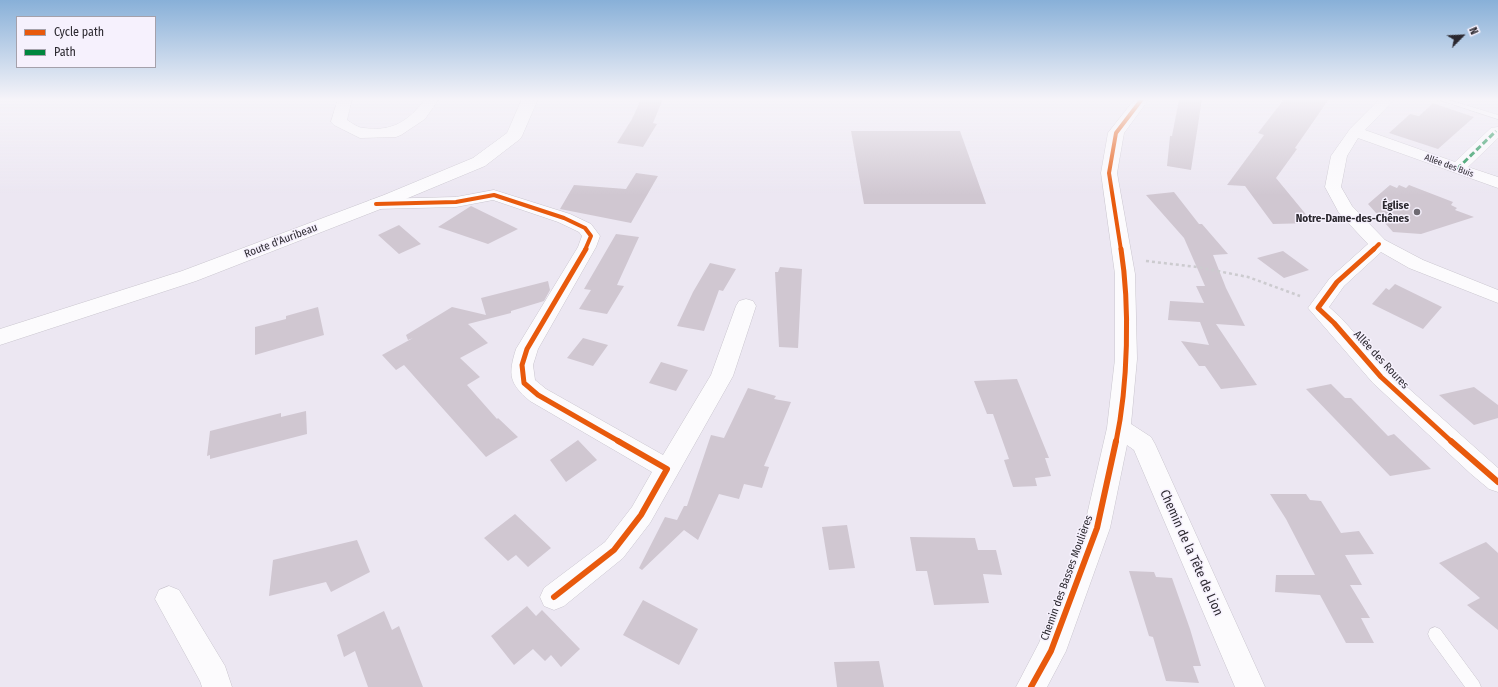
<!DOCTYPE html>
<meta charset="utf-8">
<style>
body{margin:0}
#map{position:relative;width:1498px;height:687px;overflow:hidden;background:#ece7f2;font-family:"Fira Sans Condensed",sans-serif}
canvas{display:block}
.legend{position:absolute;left:16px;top:16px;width:140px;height:52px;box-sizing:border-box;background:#f6f1fd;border:1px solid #a5a1ab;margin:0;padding:5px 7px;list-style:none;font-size:12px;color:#2b282f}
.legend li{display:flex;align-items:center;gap:8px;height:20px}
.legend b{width:20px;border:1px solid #a5a1ab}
.north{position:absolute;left:1442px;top:16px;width:40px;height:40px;-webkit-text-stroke:3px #f6f1fd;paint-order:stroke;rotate:66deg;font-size:11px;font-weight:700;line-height:16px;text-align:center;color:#2b282f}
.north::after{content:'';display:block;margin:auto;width:14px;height:18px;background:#2b282f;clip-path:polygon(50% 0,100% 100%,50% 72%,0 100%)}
</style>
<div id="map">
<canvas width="1498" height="687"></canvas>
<ul class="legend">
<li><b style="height:5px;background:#e8590c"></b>Cycle path</li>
<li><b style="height:5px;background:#00873e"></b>Path</li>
</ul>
<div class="north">N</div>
</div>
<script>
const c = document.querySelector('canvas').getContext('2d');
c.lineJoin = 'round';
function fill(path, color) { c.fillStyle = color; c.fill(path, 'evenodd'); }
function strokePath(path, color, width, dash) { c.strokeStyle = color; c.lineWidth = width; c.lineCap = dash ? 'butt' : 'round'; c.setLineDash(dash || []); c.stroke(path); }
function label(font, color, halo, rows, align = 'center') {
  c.font = font + ' "Fira Sans Condensed",sans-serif'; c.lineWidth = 3; c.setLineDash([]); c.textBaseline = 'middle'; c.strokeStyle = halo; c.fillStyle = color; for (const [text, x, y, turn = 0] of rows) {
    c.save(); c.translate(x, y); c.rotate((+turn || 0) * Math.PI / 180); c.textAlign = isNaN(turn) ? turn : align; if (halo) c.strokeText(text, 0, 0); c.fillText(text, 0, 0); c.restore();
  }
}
const building = new Path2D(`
 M641,99H663L653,123L657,124L643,147L617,143L632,119Z
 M1179,99H1202L1191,170L1167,166L1170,136H1172Z
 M1284,99H1329L1295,148L1297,149L1276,178L1313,223L1273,224L1245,186L1227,185L1264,135L1258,133Z
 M1433,103L1474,117L1438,149L1389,133L1410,114L1419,116Z
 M851,131H960L986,204H864Z
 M636,173L658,176L631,223L560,209L574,185L626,189Z
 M1390,185L1397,188L1399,185L1406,188L1409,185L1453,202L1451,205L1457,208L1455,210L1474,217L1421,234L1393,232L1368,204Z
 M1174,192L1199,224H1202L1228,254L1213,255L1226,288L1245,326L1216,324L1257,385L1221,389L1205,366H1199L1181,341L1209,345L1200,322L1168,320L1170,301L1204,303L1196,286H1205L1184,238L1146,195Z
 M471,206L518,229L488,244L438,227Z
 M399,225L421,244L399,254L378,235Z
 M616,234L639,237L617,285L624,286L607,314L579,309L591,290L584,289Z
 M1283,251L1309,270L1284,278L1257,258Z
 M710,263L736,269L723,291L719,290L704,331L677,326L693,292Z
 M780,267L802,269L798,348L779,347L775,272H778Z
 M548,281L550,290L544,301L511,311V313L468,324L488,343L460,358L480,377L467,385L497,419L498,418L518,437L486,457L404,365L396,370L382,355L413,338L408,340L406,335L452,307L486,315L481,298Z
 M1395,284L1442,307L1423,329L1372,304L1386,288L1389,290Z
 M318,307L324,335L255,355V327L286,319V316Z
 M583,338L608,345L593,366L567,358Z
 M661,362L688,370L676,391L649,383Z
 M1017,379L1049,458H1045L1051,476L1035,478L1037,486L1013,487L1004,460L1009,459L993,414H987L974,381Z
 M1331,384L1345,398H1351L1388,436L1394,434L1431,469L1390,476L1306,389Z
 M1474,387L1498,405V418L1474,425L1439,395Z
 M748,388L776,396L774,399L791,402L764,466L769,467L762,488L744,484L739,499L719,494L698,540L684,530L642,570L639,568L665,517L677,520L684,506H687L711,435L724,438Z
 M306,411L307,434L210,459V455L207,456L210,431L281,413V417Z
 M578,440L597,460L566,482L550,460Z
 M1270,494H1306L1310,500L1321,501L1341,533L1359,531L1374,554L1345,555L1362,585H1350L1370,618H1361L1374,643H1346L1320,595L1275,592L1276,575H1315L1286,519Z
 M515,514L551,548L528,567L516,555L508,561L484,538Z
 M847,525L855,568L829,570L822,527Z
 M910,537L975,538L978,550H996L1002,575L983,574L989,603L934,605L927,571H916Z
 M357,540L370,572L331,592L326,582L269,596L273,560Z
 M1486,542L1498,553V630L1467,605L1480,598L1439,563Z
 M1129,571L1154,572L1156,577L1172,578L1190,629L1201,666H1193L1199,683L1166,681L1153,637L1149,636Z
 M643,600L698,629L679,665L623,635Z
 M527,606L536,616L542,610L580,649L561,667L551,655L545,661L533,649L514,665L491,636Z
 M384,611L392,630L399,626L423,687H368L355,651L344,657L337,635Z
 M879,661L884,687H837L834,662Z`);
const path = new Path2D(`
 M1146,261L1197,267L1248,277L1300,296`);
const lane = new Path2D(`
 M1436,99H1446L1498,115V119Z
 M1435,627L1440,629L1479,682L1481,687H1465L1430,639L1428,634L1430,629Z`);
const street = new Path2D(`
 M338,99H352L347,120C352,123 358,128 364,128C392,132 409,121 425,99H439L425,119L401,135L396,137L360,138L334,125L331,122Z
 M1135,99H1149L1124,133L1117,173L1135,274L1137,359L1131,424L1151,437L1155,444L1265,687H1235L1134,450L1127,445L1110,528L1066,651L1047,687H1016L1039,643L1084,528L1107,428L1115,359V274L1101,173L1108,133Z
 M1380,99H1395L1365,130L1455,162L1491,128L1498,127V138L1468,167L1498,177V188L1358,138L1347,156L1341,187L1352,206L1385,240L1423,260L1498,290V303L1409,268L1381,252L1344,286L1329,307L1341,318L1389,371L1498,468V492L1489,489L1471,474L1373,383L1308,308L1330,278L1368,244L1339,213L1325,187L1331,156L1350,129Z
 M494,190L570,214L591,224L600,236L596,247L538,349L533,365L535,380L546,389L663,455L711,375L736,306L739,301L746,299L753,301L756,306L733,376L650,523L623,558L564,606L554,610L544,606L540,597L544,588L605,542L632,507L652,472L530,401C509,383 508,375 516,349L578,247L582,236L579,232L558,222L493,200L456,207L376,209L370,208L367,204L370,200L376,199L456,197Z
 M169,586L179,590L225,666L232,687H202L200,681L155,599L159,590Z`);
const secondary = new Path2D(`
 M522,99H538L522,136L520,139L485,166L396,203L196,281L0,345V329L182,271L384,195L473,158L507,133Z`);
const quiet = new Path2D(`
 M1457,169L1496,131`);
const cyclewayFar2 = new Path2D(`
 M376,204L456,202L494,195L564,218L585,228L591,236L585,250
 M1121,250L1109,173L1116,133L1142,99
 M1373,250L1379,244`);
const cyclewayFar1 = new Path2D(`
 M586,249L527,349L522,365L524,383L538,395L620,442
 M1374,249L1337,282L1318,308L1334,323L1381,377L1452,442
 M1116,442C1128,385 1130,306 1121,249`);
const cycleway = new Path2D(`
 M1451,441L1498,482
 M554,597L614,550L641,515L667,469L618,441
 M1031,687L1051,651L1097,528L1116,441`);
const markers = [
 [1417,212,4,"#6f6b73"]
];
const farStreetnames = [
 ["Allée des Buis",1449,166,20]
];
const poiNames = [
 ["Église",1409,206],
 ["Notre-Dame-des-Chênes",1409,219]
];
const streetNames = [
 ["Route d'Auribeau",281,241,-21],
 ["Allée des Roures",1381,360,47],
 ["Chemin des Basses Moulières",1067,578,-70]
];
const nearStreetnames = [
 ["Chemin de la Tête de Lion",1191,553,66]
];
fill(building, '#d0c7d1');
strokePath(lane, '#c9c5ce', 1);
strokePath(street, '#c9c5ce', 1);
strokePath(secondary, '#c9c5ce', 1);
strokePath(path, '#cccbcf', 2.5, [3, 3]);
fill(lane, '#fcfbfd');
fill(street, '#fcfbfd');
fill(secondary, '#fcfbfd');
strokePath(quiet, '#00873e', 3, [6, 3]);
strokePath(cyclewayFar2, '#e8590c', 4);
strokePath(cyclewayFar1, '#e8590c', 5);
strokePath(cycleway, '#e8590c', 6);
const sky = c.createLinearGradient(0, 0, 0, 195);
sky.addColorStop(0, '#88b0d8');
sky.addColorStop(0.51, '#f6f4f9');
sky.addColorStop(1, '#f6f4f900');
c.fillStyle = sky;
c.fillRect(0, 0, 1498, 195);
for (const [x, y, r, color] of markers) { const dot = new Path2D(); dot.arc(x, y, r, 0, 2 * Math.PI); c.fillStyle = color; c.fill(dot); strokePath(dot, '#f6f1fd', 1.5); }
label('9px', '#2b282f', '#f6f1fd', farStreetnames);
label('bold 11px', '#2b282f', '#f6f1fd', poiNames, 'right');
label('11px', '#2b282f', '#f6f1fd', streetNames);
label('13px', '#2b282f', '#f6f1fd', nearStreetnames);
</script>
